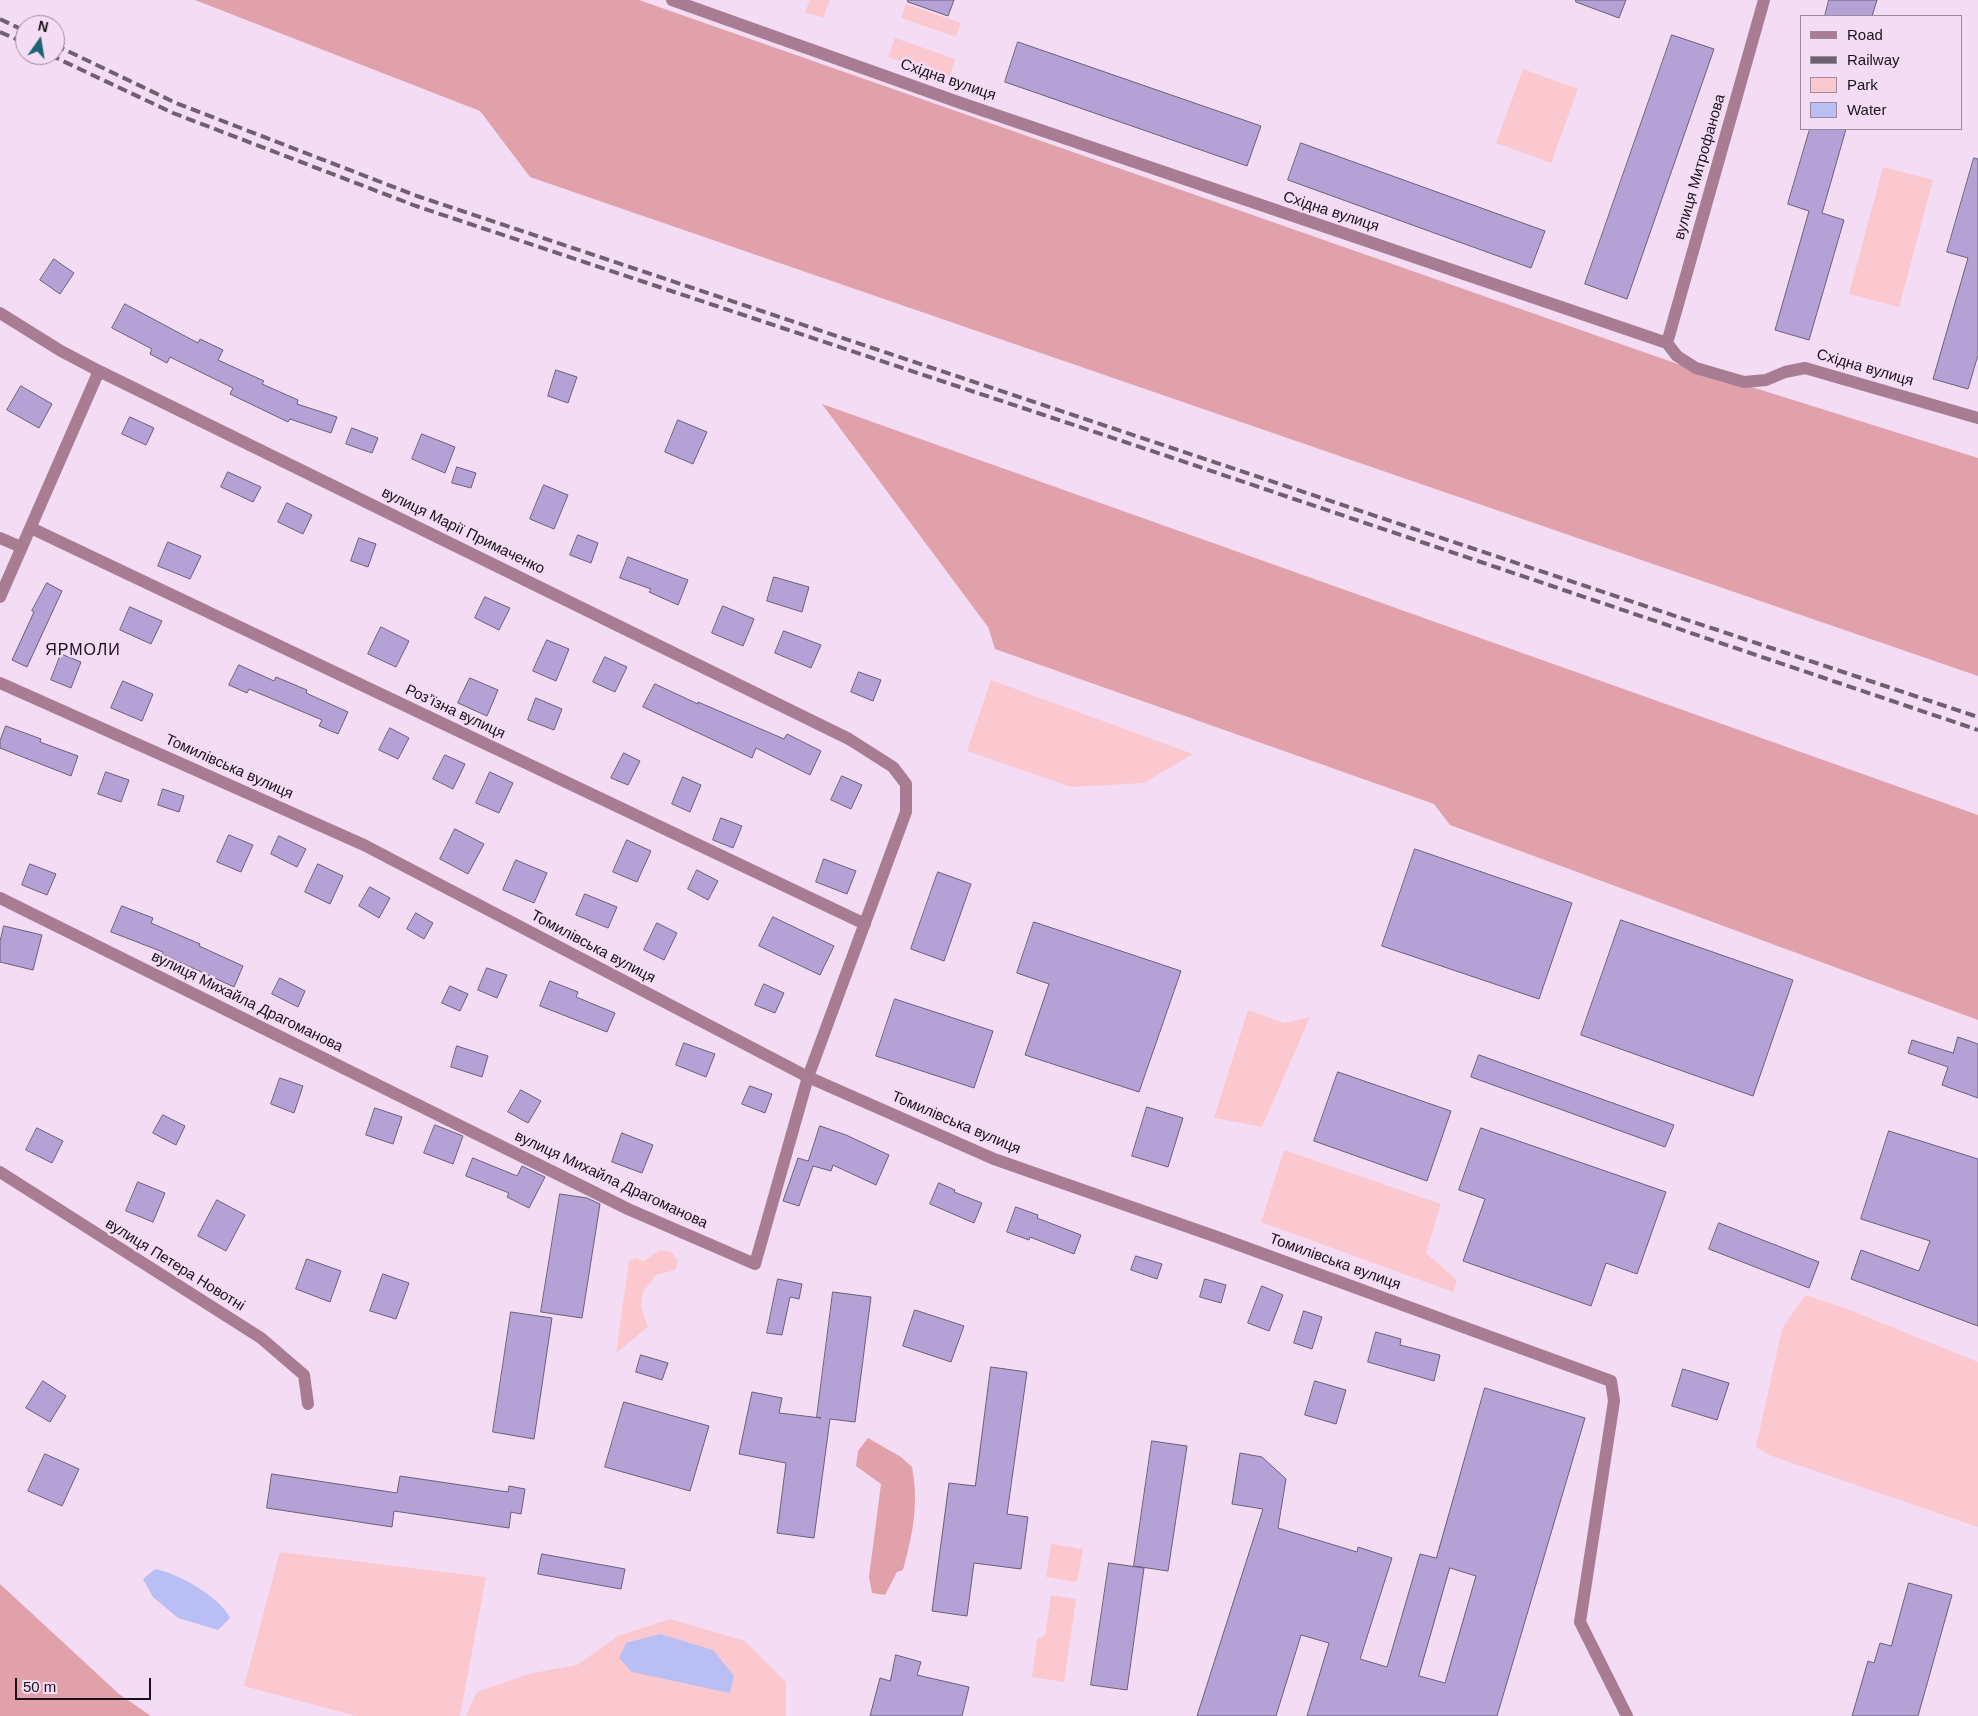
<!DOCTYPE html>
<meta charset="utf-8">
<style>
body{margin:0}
#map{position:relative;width:1978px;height:1716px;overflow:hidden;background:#f4dcf5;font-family:Arial,sans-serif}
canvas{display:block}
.legend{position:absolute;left:1800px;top:15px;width:162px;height:115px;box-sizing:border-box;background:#f4dcf5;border:1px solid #9c8b9d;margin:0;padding:6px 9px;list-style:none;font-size:15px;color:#191119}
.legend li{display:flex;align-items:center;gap:10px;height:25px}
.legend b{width:25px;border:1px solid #9c8b9d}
.north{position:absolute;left:15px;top:15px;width:50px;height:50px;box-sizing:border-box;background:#f4dcf5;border:1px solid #9c8b9d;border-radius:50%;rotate:13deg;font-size:14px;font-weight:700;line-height:20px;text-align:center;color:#191119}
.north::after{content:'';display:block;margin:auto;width:18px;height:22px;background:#1c6572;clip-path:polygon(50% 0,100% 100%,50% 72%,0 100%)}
.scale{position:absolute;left:15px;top:1678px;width:136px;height:22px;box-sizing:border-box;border:2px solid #191119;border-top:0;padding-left:6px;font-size:15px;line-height:18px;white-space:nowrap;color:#191119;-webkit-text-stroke:4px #f4dcf5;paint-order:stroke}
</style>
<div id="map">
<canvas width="1978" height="1716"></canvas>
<ul class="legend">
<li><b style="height:6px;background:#a87d93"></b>Road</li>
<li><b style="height:6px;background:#6e606f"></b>Railway</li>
<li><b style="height:14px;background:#fcc8cf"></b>Park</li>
<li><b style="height:14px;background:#b9bff5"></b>Water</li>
</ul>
<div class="north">N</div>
<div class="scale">50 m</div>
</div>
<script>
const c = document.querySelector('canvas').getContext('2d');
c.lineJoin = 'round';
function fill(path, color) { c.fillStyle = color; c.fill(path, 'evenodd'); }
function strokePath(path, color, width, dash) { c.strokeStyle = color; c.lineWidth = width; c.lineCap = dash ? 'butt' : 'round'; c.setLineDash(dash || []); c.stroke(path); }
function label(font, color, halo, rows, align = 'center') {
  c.font = font + ' Arial,sans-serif'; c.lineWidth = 5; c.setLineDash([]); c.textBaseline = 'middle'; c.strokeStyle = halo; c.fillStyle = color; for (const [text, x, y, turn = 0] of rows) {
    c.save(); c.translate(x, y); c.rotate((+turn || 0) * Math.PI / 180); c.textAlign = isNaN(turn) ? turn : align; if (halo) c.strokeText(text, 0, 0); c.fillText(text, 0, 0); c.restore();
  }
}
const green = new Path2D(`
 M810,0H830L823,18L805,12Z
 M906,4L961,23L956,37L901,18Z
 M895,38L955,59L949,79L888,57Z
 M1523,69L1578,89L1551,163L1496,143Z
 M1883,167L1933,180L1899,307L1849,294Z
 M991,680L1193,754L1144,783L1071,787L967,751Z
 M1248,1010L1284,1023L1310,1017L1262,1127L1214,1118Z
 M1284,1150L1441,1204L1426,1253L1457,1280L1453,1292L1261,1222Z
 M660,1250L672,1252L678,1261L675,1270L656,1275L643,1292L641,1307L648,1327L616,1353L629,1261L635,1258L644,1261Z
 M1805,1295L1845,1308L1978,1362V1527L1769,1455L1756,1447L1782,1329Z
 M1051,1544L1083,1549L1077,1582L1046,1577Z
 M280,1552L486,1577L460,1716H356L244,1686Z
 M1051,1595L1076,1599L1064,1682L1032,1677L1037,1639L1045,1635Z
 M670,1619L745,1641L786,1682V1716H466L477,1692L528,1674L577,1665L618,1636Z`);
const forest = new Path2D(`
 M195,0H639L1672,362L1978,458V676L530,177L480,111Z
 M822,404L1978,815V1020L1450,825L1434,804L995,649L988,627Z
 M868,1438L901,1457L912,1467C919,1505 913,1533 903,1570L897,1572L885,1595L872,1593L869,1577L881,1484L856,1466L858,1451Z
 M0,1584L119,1694L151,1716H0Z`);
const water = new Path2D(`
 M155,1569C178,1573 220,1597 230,1618L218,1630L178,1618L153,1597L143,1579Z
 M660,1634L713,1650L734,1676L730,1693L632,1672L619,1658L626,1643Z`);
const building = new Path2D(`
 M908,0H954L948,16L908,2Z
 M1576,0H1626L1619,18L1576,2Z
 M1829,0H1877L1872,16H1825Z
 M1672,35L1714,49L1627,299L1585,284Z
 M1018,42L1261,126L1247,166L1005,82Z
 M1810,129H1846L1822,213L1844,220L1809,340L1775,330L1809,211L1788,204Z
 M1301,143L1545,231L1531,268L1288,180Z
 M1974,158L1978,159V355L1968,389L1933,379L1968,258L1947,252Z
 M54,259L74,273L60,294L40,280Z
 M125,304L198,343L200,339L223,350L218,360L264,381L262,384L298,400L297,404L337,417L331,433L290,419L288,422L230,394L233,388L170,357L167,363L150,354L152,349L112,328Z
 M556,370L577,377L568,403L548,396Z
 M21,386L52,404L39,428L7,410Z
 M130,417L154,428L146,445L122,434Z
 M678,420L707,432L693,464L665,452Z
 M352,428L378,438L372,453L346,444Z
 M422,434L455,447L445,473L412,459Z
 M457,467L476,473L471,488L452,483Z
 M228,472L261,487L253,502L221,487Z
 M544,485L568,495L554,529L530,519Z
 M287,503L312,515L303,534L278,522Z
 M578,535L598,543L591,563L570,555Z
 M359,538L376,544L368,567L351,561Z
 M168,542L201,556L190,579L158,566Z
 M628,557L688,580L678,605L649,592L651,589L620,578Z
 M774,577L809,587L802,612L767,601Z
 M47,583L62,591L27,667L12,660L34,612L32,611Z
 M485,597L510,608L499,630L475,618Z
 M723,606L754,619L743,646L712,633Z
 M130,607L162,621L151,644L120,630Z
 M381,627L409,641L396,667L368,654Z
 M784,631L821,645L811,668L775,653Z
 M547,640L569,649L556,681L533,671Z
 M61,654L81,662L71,688L51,680Z
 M605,657L627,667L615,692L593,682Z
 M239,665L274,681L276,677L307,690L306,693L348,712L338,734L319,726L322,720L249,689L247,693L229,685Z
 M859,672L881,680L873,701L851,692Z
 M470,678L498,690L487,716L458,703Z
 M123,681L153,694L142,721L111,708Z
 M655,684L698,704V702L784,739L787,734L821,751L810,775L756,748L752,758L643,707Z
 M536,698L562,709L554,730L528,720Z
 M6,726L41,739L40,742L78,756L71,776L0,748V741Z
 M390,728L409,738L398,759L379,750Z
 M624,753L640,761L628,785L611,778Z
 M445,755L465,764L453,789L433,779Z
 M106,772L129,780L121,802L98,794Z
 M490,772L513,783L499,813L476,803Z
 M842,776L862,785L851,809L831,800Z
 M683,777L701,785L690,812L672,804Z
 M163,789L184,796L179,812L158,805Z
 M721,818L742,826L733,848L713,840Z
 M455,829L484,844L468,874L440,859Z
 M229,835L253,845L241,872L217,862Z
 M279,836L306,849L297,867L271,854Z
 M627,840L651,851L637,882L613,872Z
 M1415,849L1572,903L1539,999L1382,946Z
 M824,859L856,871L847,894L816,882Z
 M516,860L547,873L534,903L503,890Z
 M30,864L56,874L47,895L22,885Z
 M318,864L343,876L330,904L305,892Z
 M697,870L718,881L708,900L688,889Z
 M938,872L971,884L944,961L911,949Z
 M370,887L390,898L379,918L359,906Z
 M585,894L617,907L608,928L576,915Z
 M122,906L153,918L151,923L200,944L199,946L243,966L234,987L162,954L163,952L111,932Z
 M416,913L433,923L424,939L407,929Z
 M773,917L834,946L820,975L759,946Z
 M1621,920L1793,980L1753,1096L1581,1035Z
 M1034,922L1181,971L1139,1092L1025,1055L1049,984L1017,973Z
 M657,923L677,933L664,960L644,950Z
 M4,926L42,935L33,970L0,962V942Z
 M487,968L507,975L497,998L478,990Z
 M280,978L305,991L298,1007L272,994Z
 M550,981L578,992L576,997L615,1013L607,1032L540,1006Z
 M764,984L784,993L775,1013L755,1005Z
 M450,986L468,994L460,1011L442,1003Z
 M895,999L993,1031L974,1088L876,1056Z
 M1958,1037L1978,1044V1098L1942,1085L1948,1067L1908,1053L1912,1040L1953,1053Z
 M684,1043L715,1054L706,1077L676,1065Z
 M457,1046L488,1056L482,1077L451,1067Z
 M1479,1055L1674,1125L1665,1147L1471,1077Z
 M1338,1072L1451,1111L1427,1181L1314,1141Z
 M280,1078L303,1086L294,1113L271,1104Z
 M750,1086L772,1094L765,1113L742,1104Z
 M521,1090L541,1101L528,1123L508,1112Z
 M1147,1107L1183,1118L1168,1167L1132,1156Z
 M375,1108L402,1117L393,1144L366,1135Z
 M163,1115L185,1126L176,1145L153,1133Z
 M435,1125L463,1136L453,1164L424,1153Z
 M820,1126L846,1135L889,1155L876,1185L833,1165L831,1171L813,1166L799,1206L783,1201L798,1158L808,1161Z
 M37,1128L63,1141L52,1163L26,1150Z
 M1481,1128L1666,1192L1637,1274L1606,1263L1591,1306L1463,1261L1485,1199L1459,1190Z
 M1889,1131L1978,1159V1326L1851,1279L1861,1250L1919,1271L1930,1241L1861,1219Z
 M622,1133L653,1145L642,1173L612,1162Z
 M473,1158L517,1176L522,1166L545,1177L529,1208L507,1197L509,1193L466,1176Z
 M138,1182L165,1193L153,1222L126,1211Z
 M939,1183L955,1190L954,1192L982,1203L974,1223L930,1204Z
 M560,1194L587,1198L600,1204L582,1318L541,1312Z
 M217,1200L245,1215L226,1251L198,1236Z
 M1016,1207L1038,1215L1037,1218L1081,1235L1074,1254L1030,1237L1029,1240L1007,1232Z
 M1719,1223L1819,1262L1809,1288L1709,1249Z
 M1136,1256L1162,1264L1157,1279L1131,1270Z
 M307,1259L341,1271L330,1302L296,1289Z
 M383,1274L409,1283L396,1319L370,1311Z
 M778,1279L802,1284L799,1299L790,1297L782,1335L767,1333Z
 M1205,1279L1226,1285L1221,1303L1200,1297Z
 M1262,1286L1283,1295L1269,1331L1248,1323Z
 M833,1292L871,1297L855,1422L830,1419L814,1538L777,1533L786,1463L739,1454L752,1392L782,1398L779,1413L821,1418L817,1417Z
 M915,1310L964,1326L951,1362L903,1346Z
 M1304,1311L1322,1317L1312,1349L1294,1343Z
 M511,1312L552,1318L534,1439L493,1432Z
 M1376,1332L1401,1339L1400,1345L1440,1355L1434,1381L1368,1362Z
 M641,1355L668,1363L662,1380L636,1372Z
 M991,1367L1027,1372L1007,1514L1028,1517L1021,1569L974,1563L967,1616L932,1611L949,1483L975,1486Z
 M1683,1369L1729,1383L1717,1420L1672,1406Z
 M43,1381L66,1396L50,1422L26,1408Z
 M1315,1381L1346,1390L1336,1424L1305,1415Z
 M1485,1388L1585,1418L1497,1716H1307L1329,1643L1301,1635L1276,1716H1197L1263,1509L1232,1504L1240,1453L1262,1457L1286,1479L1278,1528L1357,1552L1358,1547L1392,1558L1360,1659L1387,1667L1420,1554L1436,1558ZM1450,1568L1476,1576L1445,1683L1419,1676Z
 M624,1402L709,1426L690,1491L605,1467Z
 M1152,1441L1187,1446L1168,1571L1134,1566Z
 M45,1454L79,1469L62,1506L28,1491Z
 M272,1474L397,1493L400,1476L508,1492L509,1486L525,1489L521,1514L511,1512L509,1528L394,1511L392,1527L267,1508Z
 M542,1554L625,1569L621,1589L538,1574Z
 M1109,1563L1144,1568L1127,1690L1091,1685Z
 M1909,1583L1952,1595L1918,1716H1852L1868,1661L1874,1663L1880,1643L1891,1646Z
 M896,1655L921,1662L917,1675L969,1687L962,1716H870L880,1678L890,1681Z`);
const street = new Path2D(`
 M672,0L958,102L1667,343L1677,356L1696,368L1744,382L1766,380L1785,372L1805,368L1978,418
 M0,313L61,351L99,371L849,739L893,767L906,784V812L808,1077L755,1264L628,1209L0,898
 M1667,343L1764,0
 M31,528L865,924
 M0,538L21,547
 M0,597L99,371
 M0,683L364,845L808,1077L994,1159L1217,1237L1611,1381L1614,1401L1580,1622L1627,1716
 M0,1172L261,1338L304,1375L308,1404`);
const rail = new Path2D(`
 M0,19L25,31
 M0,32L25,43
 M55,45L176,103L417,196L1978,717
 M50,55L173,113L416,206L1170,457L1978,730`);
const streetNames = [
 ["Східна вулиця",948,80,19],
 ["вулиця Митрофанова",1700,167,-74],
 ["Східна вулиця",1331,212,18],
 ["Східна вулиця",1865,368,16],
 ["вулиця Марії Примаченко",463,531,26],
 ["Розʼїзна вулиця",455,712,25],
 ["Томилівська вулиця",229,767,24],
 ["Томилівська вулиця",593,947,28],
 ["вулиця Михайла Драгоманова",247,1002,26],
 ["Томилівська вулиця",956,1123,23],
 ["вулиця Михайла Драгоманова",611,1180,25],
 ["Томилівська вулиця",1335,1262,20],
 ["вулиця Петера Новотні",175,1265,32]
];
const neighbourhoodNames = [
 ["ЯРМОЛИ",83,651]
];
fill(green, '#fcc8cf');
fill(forest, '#e1a1aa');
fill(water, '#b9bff5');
fill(building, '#b5a1d5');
strokePath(building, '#696079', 1);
strokePath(street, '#a87d93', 12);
strokePath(rail, '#6e606f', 4, [10, 5]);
label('15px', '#191119', '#f4dcf5', streetNames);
c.letterSpacing = '1px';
label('16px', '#191119', '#f4dcf5', neighbourhoodNames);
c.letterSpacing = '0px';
</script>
